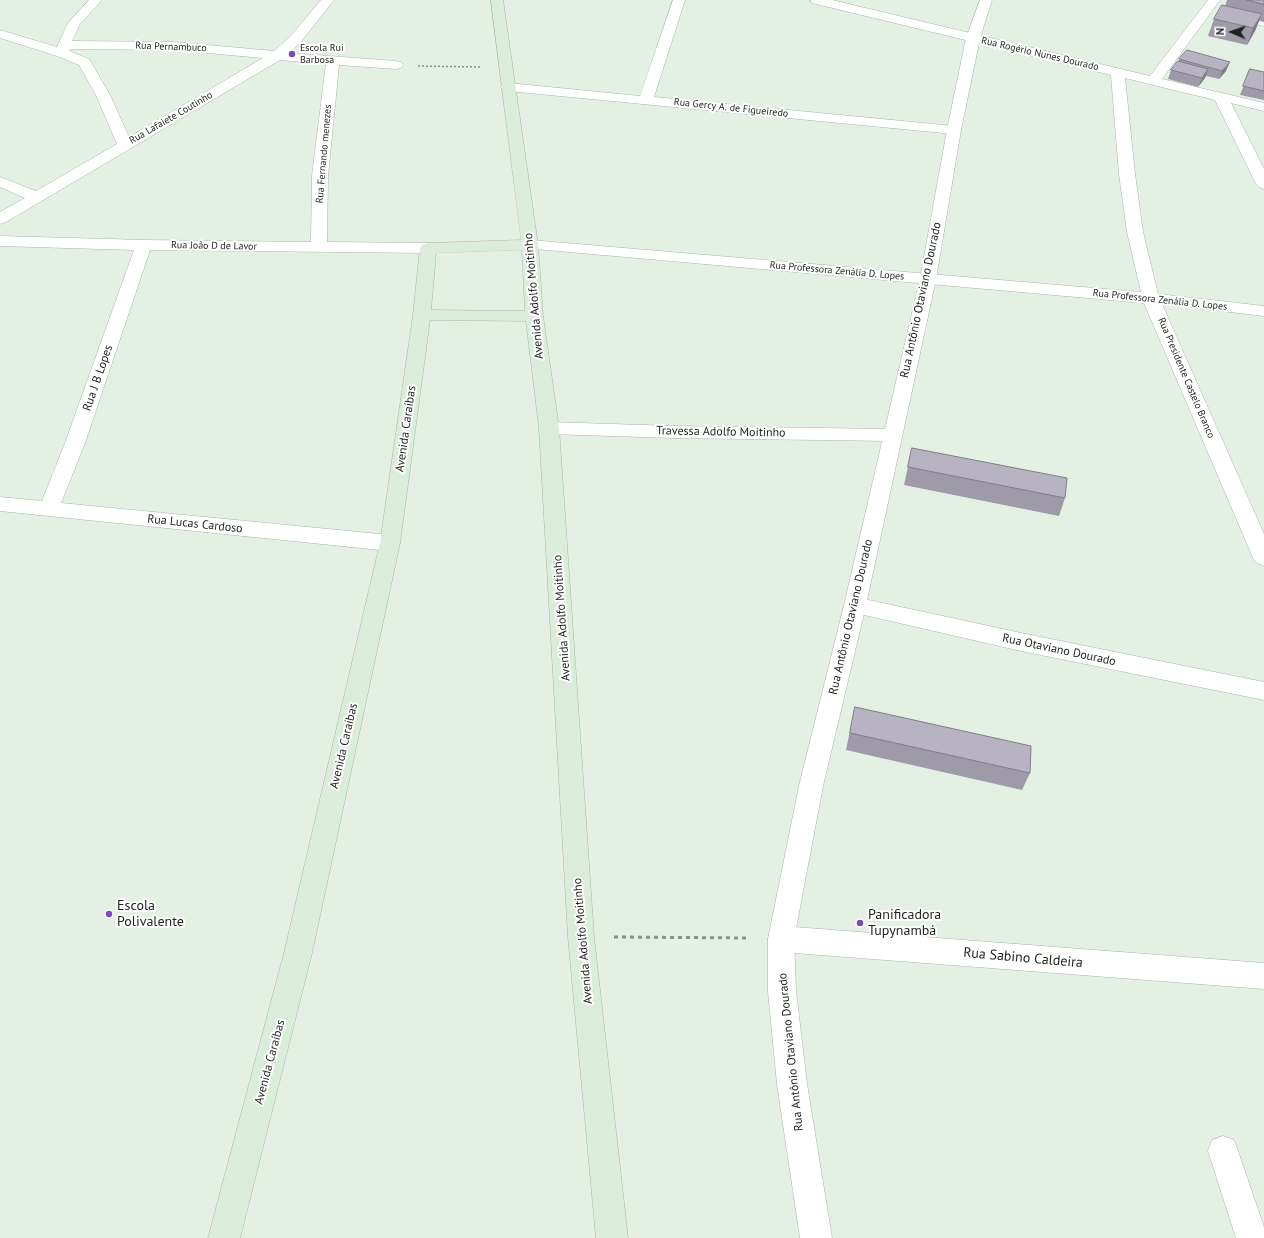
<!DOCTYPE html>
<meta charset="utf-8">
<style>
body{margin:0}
#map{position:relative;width:1264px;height:1238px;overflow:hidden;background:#e4f0e3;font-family:"PT Sans",sans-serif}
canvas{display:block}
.north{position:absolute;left:1212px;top:12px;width:40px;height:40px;-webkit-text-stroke:3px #fff;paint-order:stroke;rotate:272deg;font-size:11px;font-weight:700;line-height:16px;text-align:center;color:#1e221d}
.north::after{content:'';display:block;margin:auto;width:14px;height:18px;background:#1e221d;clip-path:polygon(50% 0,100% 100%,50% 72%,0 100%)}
</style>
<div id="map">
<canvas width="1264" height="1238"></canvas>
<div class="north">N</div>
</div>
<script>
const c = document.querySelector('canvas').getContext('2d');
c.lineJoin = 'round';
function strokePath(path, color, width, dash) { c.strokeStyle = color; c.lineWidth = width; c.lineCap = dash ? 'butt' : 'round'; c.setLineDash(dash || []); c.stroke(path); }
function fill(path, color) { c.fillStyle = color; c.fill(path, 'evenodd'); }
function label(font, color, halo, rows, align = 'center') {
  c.font = font + ' "PT Sans",sans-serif'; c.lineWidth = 4; c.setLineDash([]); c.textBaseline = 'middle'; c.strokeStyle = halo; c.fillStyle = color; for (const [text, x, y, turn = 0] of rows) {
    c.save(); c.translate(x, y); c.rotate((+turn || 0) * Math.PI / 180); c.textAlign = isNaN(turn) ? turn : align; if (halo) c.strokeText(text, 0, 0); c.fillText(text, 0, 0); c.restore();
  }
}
const pathFar1 = new Path2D(`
 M418,66L481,67`);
const path = new Path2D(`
 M614,937L749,938`);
const minor = new Path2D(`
 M89,0H102L80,24L72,41L174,42L274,51L289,38L321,0H334L299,44L289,53L396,61L401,62L403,65L401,68L396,69L339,65L328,176L327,242L428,243L434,245L436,248L434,251L428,253L150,250L85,443L61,503L390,535L397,538L400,543L397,548L390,551L0,511V497L42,501L65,443L134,250L0,246V236L144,240L311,242L312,176L326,64L280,60L6,222L0,224V212L25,198L0,187V177L36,191L117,144L96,95L79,65L57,56L0,38V30L57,47L68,23ZM70,49L174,50L263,58L129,137L110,95L91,62L89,59L69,51Z
 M673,0H685L654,97L954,126L959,127L961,130L959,133L954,134L508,91L503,90L501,87L503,84L508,83L640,96Z
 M810,0H832L1150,76L1208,0H1220L1162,79L1264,103V111L1231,103L1264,169V189L1259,187L1256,184L1215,100L1125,78L1135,174L1143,232L1158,294L1264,306V316L1162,304L1264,534V566L1257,563L1253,558L1144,303L524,248L522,245L524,242L530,240L1141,292L1127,232L1119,174L1111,75L816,4L812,3Z
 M1230,10L1264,18V26L1225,17L1224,14L1225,11Z
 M549,422L674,426L892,429L899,430L902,435L899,440L892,441L674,438L549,434L542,432L539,428L542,424Z
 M855,597L1021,633L1264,682V700L1021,651L847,611L844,605L847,599Z
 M781,926L1264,963V989L781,952L771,948L768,939L771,930Z
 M1223,1136L1234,1140L1238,1151L1264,1227V1238H1236L1208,1151L1212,1140Z`);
const tertiary = new Path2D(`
 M980,0H992L980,38L961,130L936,279L866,605L823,786L794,939L796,991L807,1084L832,1238H800L777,1084L768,991V939L799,786L844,605L920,279L947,130L966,38Z`);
const secondary = new Path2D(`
 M491,0H503L538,245L543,316L559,428L594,937L628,1238H596L568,937L539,428L526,321L430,320L400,543L312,953L240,1238H208L284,953L380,543L413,315L420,248L422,245L428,243L521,240ZM522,250L525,311L431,310L436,253Z`);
const wall = new Path2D(`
 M1227,0H1264V22L1259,21L1255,31L1247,45L1208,36L1214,19L1225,6Z
 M1179,59L1226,71L1219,79L1206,76L1205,78L1198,87L1168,79L1171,70L1179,61Z
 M1250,69L1264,72V100L1240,95Z
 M912,448L1065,498L1059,516L904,485Z
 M855,707L1030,773L1022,790L846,750Z`);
const shadedWall = new Path2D(`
 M1262,14L1255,31L1247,45L1253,28Z
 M1230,62L1226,71L1219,79L1222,71Z
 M1208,69L1205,78L1198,87L1202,78Z`);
const building = new Path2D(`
 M1247,0H1264V4Z
 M1222,5L1262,14L1253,28L1214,19Z
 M1187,50L1230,62L1222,71L1179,59Z
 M1178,61L1208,69L1202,78L1171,70Z
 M1250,69L1264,72V91L1243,86Z
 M912,448L1067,478L1065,498L908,467Z
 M855,707L1031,746L1030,773L850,733Z`);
const markers = [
 [292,54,4,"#7e49c0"],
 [109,914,4,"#7e49c0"],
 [860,923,4,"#7e49c0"]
];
const farStreetnames = [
 ["Rua Pernambuco",171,47,2],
 ["Rua Rogério Nunes Dourado",1040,54,13],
 ["Rua Gercy A. de Figueiredo",731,108,6],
 ["Rua Lafaiete Coutinho",171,118,-30],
 ["Rua Fernando menezes",324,154,-85],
 ["Rua João D de Lavor",214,246,1],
 ["Rua Professora Zenália D. Lopes",837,271,5],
 ["Rua Professora Zenália D. Lopes",1160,300,6],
 ["Rua Presidente Castelo Branco",1186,378,67]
];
const farPoinames = [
 ["Escola Rui",300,48],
 ["Barbosa",300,60]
];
const streetNames = [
 ["Avenida Adolfo Moitinho",534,296,-95],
 ["Rua Antônio Otaviano Dourado",921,300,-78],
 ["Rua J B Lopes",98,378,-71],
 ["Avenida Caraíbas",406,429,-82],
 ["Travessa Adolfo Moitinho",721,432,1],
 ["Rua Lucas Cardoso",195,524,6],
 ["Rua Antônio Otaviano Dourado",851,617,-77],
 ["Avenida Adolfo Moitinho",562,618,-94],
 ["Rua Otaviano Dourado",1059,650,12],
 ["Avenida Caraíbas",344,746,-77],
 ["Avenida Adolfo Moitinho",583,941,-95],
 ["Rua Antônio Otaviano Dourado",791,1052,-96],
 ["Avenida Caraíbas",270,1062,-75]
];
const nearPoinames = [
 ["Escola",117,906],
 ["Polivalente",117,922],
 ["Panificadora",868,915],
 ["Tupynambá",868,931]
];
const nearStreetnames = [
 ["Rua Sabino Caldeira",1023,958,5]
];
strokePath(minor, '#aab5a9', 1);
strokePath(tertiary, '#aab5a9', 1);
strokePath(secondary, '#aab5a9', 1);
strokePath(pathFar1, '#889087', 1.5, [2, 2]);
strokePath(path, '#889087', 3, [4, 4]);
fill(minor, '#fff');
fill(tertiary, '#fff');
fill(secondary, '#daecda');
fill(wall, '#9e9aa7');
fill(shadedWall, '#817d88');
fill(building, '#b8b3c2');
strokePath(building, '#817d88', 1);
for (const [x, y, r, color] of markers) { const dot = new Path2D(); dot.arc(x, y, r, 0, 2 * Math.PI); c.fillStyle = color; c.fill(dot); strokePath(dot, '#fff', 1.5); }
label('10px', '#1e221d', '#fff', farStreetnames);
label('10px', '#1e221d', '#fff', farPoinames, 'left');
label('12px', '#1e221d', '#fff', streetNames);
label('14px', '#1e221d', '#fff', nearPoinames, 'left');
label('14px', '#1e221d', '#fff', nearStreetnames);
</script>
